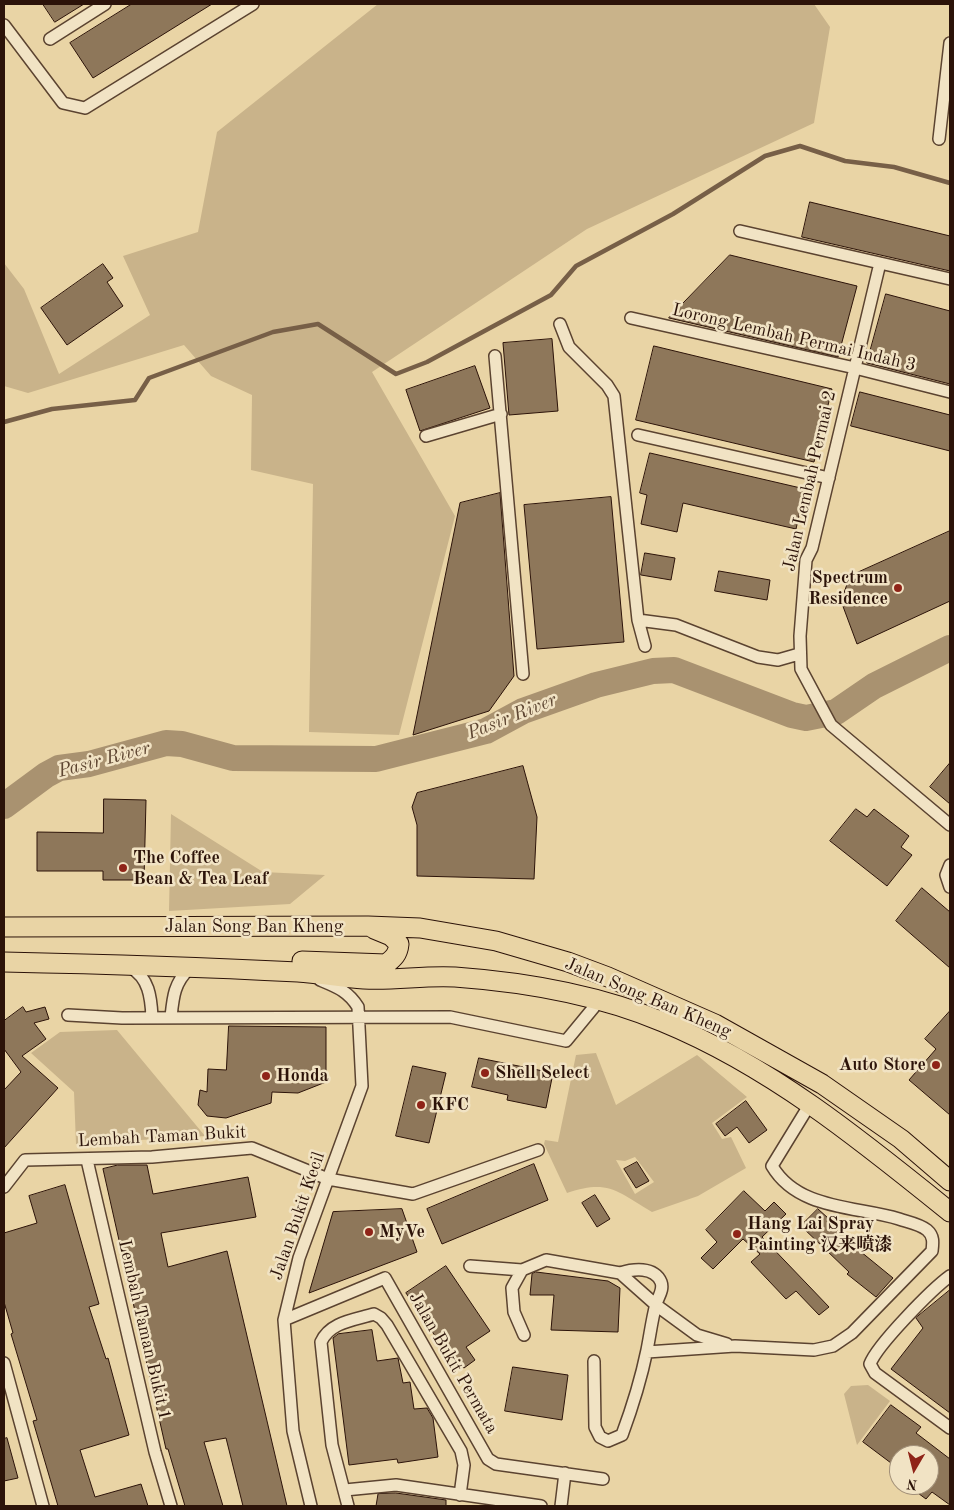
<!DOCTYPE html>
<meta charset="utf-8">
<style>
body{margin:0}
#map{position:relative;width:954px;height:1510px;overflow:hidden;background:#e9d4a5;font-family:"Old Standard TT",serif}
canvas{display:block}
.frame{position:absolute;inset:0;border:5px solid #2c1309;pointer-events:none}
.north{position:absolute;left:889px;top:1445px;width:50px;height:50px;box-sizing:border-box;background:#f1e3c4;border:1px solid #a29079;border-radius:50%;rotate:188deg;font-size:14px;font-weight:700;line-height:20px;text-align:center;color:#2c1309}
.north::after{content:'';display:block;margin:auto;width:18px;height:22px;background:#8f2418;clip-path:polygon(50% 0,100% 100%,50% 72%,0 100%)}
</style>
<div id="map">
<canvas width="954" height="1510"></canvas>
<div class="frame"></div>
<div class="north">N</div>
</div>
<script>
const c = document.querySelector('canvas').getContext('2d');
c.lineJoin = 'round';
function fill(path, color) { c.fillStyle = color; c.fill(path, 'evenodd'); }
function strokePath(path, color, width, dash) { c.strokeStyle = color; c.lineWidth = width; c.lineCap = dash ? 'butt' : 'round'; c.setLineDash(dash || []); c.stroke(path); }
function label(font, color, halo, rows, align = 'center') {
  c.font = font + ' "Old Standard TT","Noto Serif SC",serif'; c.lineWidth = 5; c.setLineDash([]); c.textBaseline = 'middle'; c.strokeStyle = halo; c.fillStyle = color; for (const [text, x, y, turn = 0] of rows) {
    c.save(); c.translate(x, y); c.rotate((+turn || 0) * Math.PI / 180); c.textAlign = isNaN(turn) ? turn : align; if (halo) c.strokeText(text, 0, 0); c.fillText(text, 0, 0); c.restore();
  }
}
const green = new Path2D(`
 M378,4H814L830,27L814,123L587,229L372,372L455,516L399,735L309,732L313,484L251,470L252,395L211,376L184,345L28,393L4,386V263L24,289L59,374L150,315L123,256L198,232L217,132Z
 M171,814L263,872L325,875L290,904L169,911Z
 M117,1030L205,1136L76,1144L74,1092L31,1053L60,1032Z
 M596,1053L616,1105L697,1055L747,1097L712,1123L722,1139L731,1137L746,1168L698,1196L652,1212C617,1191 608,1179 567,1193L544,1144L545,1140L558,1142L576,1055ZM635,1157L654,1182L635,1194L616,1160L625,1161Z
 M868,1385L890,1401L857,1445L844,1394L851,1386Z`);
const stream = new Path2D(`
 M4,422L52,409L135,400L149,378L273,332L318,324L396,374L427,362L551,295L576,266L673,214L765,156L800,146L845,161L894,167L950,183`);
const river = new Path2D(`
 M4,806L46,775L59,768L89,764L166,743L182,744L233,758L376,759L486,731L523,711L596,685L653,671L674,670L792,715L806,718L836,712L874,686L950,648`);
const building = new Path2D(`
 M43,4H84L55,22Z
 M132,4H212L93,78L70,43Z
 M810,202L950,236V271L802,237Z
 M730,255L857,286L838,357L669,318Z
 M103,264L113,278L107,282L123,306L67,345L41,308Z
 M886,294L950,311V384L867,363Z
 M552,339L558,411L509,415L503,343Z
 M654,346L832,389L814,462L636,420Z
 M475,366L490,408L420,431L406,390Z
 M860,392L950,415V451L851,426Z
 M650,453L805,489L796,529L683,503L677,532L641,524L647,495L640,493Z
 M500,493L514,676L489,711L413,735L460,503Z
 M611,497L624,642L537,649L524,505Z
 M950,531V601L857,644L841,601L850,576Z
 M645,553L675,558L671,580L641,575Z
 M719,571L770,580L767,600L715,591Z
 M950,763V804L930,787Z
 M523,766L537,817L534,879L417,876V825L412,807L417,793Z
 M104,799L146,800L144,880H103V871H37V832L103,833Z
 M856,809L867,817L874,809L909,836L901,847L912,855L887,886L830,841Z
 M922,888L950,912V968L896,921Z
 M23,1007L26,1012L45,1007L49,1019L34,1023L46,1039L22,1056L58,1088L4,1148V1090L21,1072L4,1049V1021Z
 M950,1011V1115L909,1080L936,1049L925,1039Z
 M229,1026L326,1027V1082L298,1093L272,1092L271,1103L226,1118L207,1116L198,1105L200,1090L207,1092L208,1069L226,1070Z
 M479,1058L553,1073L546,1108L507,1100L508,1095L472,1087Z
 M413,1066L446,1073L429,1143L396,1136Z
 M746,1101L767,1130L749,1143L737,1127L725,1136L716,1124Z
 M637,1162L649,1181L636,1188L624,1169Z
 M534,1164L548,1200L442,1244L427,1209Z
 M118,1165H147L153,1194L248,1177L256,1217L161,1233L168,1267L227,1251L287,1506H243L226,1438L204,1442L223,1506H185L168,1449H166L103,1169Z
 M65,1185L99,1304L89,1307L106,1359L108,1358L129,1435L80,1450L95,1497L141,1484L148,1506H58L33,1421L37,1420L11,1334L13,1333L4,1302V1233L37,1223L29,1196Z
 M744,1191L765,1211L774,1202L786,1214L762,1237L829,1307L819,1315L796,1291L786,1299L751,1262L760,1254L743,1239L713,1269L701,1258L717,1242L706,1230Z
 M595,1195L610,1219L597,1227L582,1203Z
 M402,1209L417,1252L309,1293L333,1212Z
 M818,1209L857,1244L855,1247L893,1278L876,1297L847,1274L849,1272L801,1226Z
 M446,1266L490,1331L466,1347L475,1360L464,1368L450,1358L406,1293Z
 M536,1272L608,1281L620,1288L618,1332L551,1330L554,1295H530L532,1274Z
 M950,1290V1413L891,1369L923,1328L916,1318Z
 M372,1330L377,1361L398,1358L403,1383L410,1382L414,1409L427,1408L433,1418L438,1457L398,1463L397,1459L349,1465L333,1338L338,1334Z
 M513,1367L568,1375L562,1420L505,1411Z
 M891,1405L921,1427L916,1433L950,1459V1505L932,1492L926,1499L907,1485H929V1455H899V1469L863,1442Z
 M7,1438L18,1478L4,1481V1439Z
 M396,1493L446,1500V1506H376L378,1494Z`);
const street = new Path2D(`
 M4,25L63,103L85,108L253,4
 M50,39L105,4
 M939,139L950,43
 M740,231L950,279
 M880,263L812,548L806,560L800,636L801,669L831,725L950,825
 M631,318L855,368L950,392
 M560,324L569,347L607,385L614,396L638,620L645,646
 M495,356L523,674
 M638,435L829,478
 M426,436L501,414
 M638,620L676,625L758,657L778,660L799,654
 M950,865L946,875L950,887
 M130,967C149,978 151,997 152,1017
 M68,1015L122,1018L450,1017L566,1041L599,1001
 M171,1017C173,998 174,983 189,969
 M87,1160L155,1452L171,1506
 M4,1187L25,1160L152,1157L252,1148L328,1179L413,1194L538,1150
 M470,1266L522,1270
 M950,1276C932,1289 877,1345 870,1364L875,1373L950,1428
 M284,1320L385,1278L488,1459L496,1464L603,1479
 M524,1335L514,1312L512,1288L522,1270L546,1260L620,1273L656,1305L697,1335L727,1344
 M647,1352L735,1346L814,1350L833,1346L852,1333L932,1251C933,1243 934,1236 927,1230C920,1224 908,1222 899,1219C856,1206 798,1210 772,1166L810,1104
 M594,1361L595,1427L600,1437L608,1441L622,1435C632,1408 641,1379 647,1350C650,1335 652,1319 656,1304C658,1297 664,1290 661,1282C654,1266 633,1269 620,1273
 M4,1363L43,1506
 M345,1490L396,1485L541,1506
 M311,1506L293,1431L284,1320L299,1258L362,1086L358,1007C348,991 337,987 320,980
 M348,1506L332,1445L321,1342C330,1322 354,1320 374,1314L381,1318L387,1325L461,1451L464,1465L460,1495
 M561,1506L565,1473`);
const primary = new Path2D(`
 M4,927L368,926L420,928L496,941L568,962L608,977L715,1024L822,1084L901,1139L950,1181
 M302,961L386,964C394,958 398,954 399,944L391,936L374,929
 M4,962C102,964 200,967 298,972C320,974 342,977 364,979C394,981 425,975 455,977C524,982 599,995 663,1022C770,1066 861,1140 950,1212`);
const markers = [
 [898,588,5,"#8f2418"],
 [123,868,5,"#8f2418"],
 [936,1065,5,"#8f2418"],
 [485,1073,5,"#8f2418"],
 [266,1076,5,"#8f2418"],
 [421,1105,5,"#8f2418"],
 [369,1232,5,"#8f2418"],
 [737,1234,5,"#8f2418"]
];
const streetNames = [
 ["Lorong Lembah Permai Indah 3",794,338,13],
 ["Jalan Lembah Permai 2",810,481,-77],
 ["Jalan Song Ban Kheng",254,927],
 ["Jalan Song Ban Kheng",648,998,23],
 ["Lembah Taman Bukit",162,1137,-3],
 ["Jalan Bukit Kecil",298,1216,-71],
 ["Lembah Taman Bukit 1",144,1330,77],
 ["Jalan Bukit Permata",453,1363,60]
];
const poiNames = [
 ["Spectrum",888,578,"right"],
 ["Residence",888,599,"right"],
 ["The Coffee",133,858],
 ["Bean & Tea Leaf",133,879],
 ["Auto Store",926,1065,"right"],
 ["Shell Select",495,1073],
 ["Honda",276,1076],
 ["KFC",431,1105],
 ["Hang Lai Spray",747,1224],
 ["Painting 汉来喷漆",747,1245],
 ["MyVe",379,1232]
];
const waterNames = [
 ["Pasir River",512,717,-22],
 ["Pasir River",104,760,-15]
];
fill(green, '#c9b38a');
strokePath(stream, '#775f47', 4.5);
strokePath(river, '#a99270', 26);
fill(building, '#8e775a');
strokePath(building, '#2c1309', 1);
strokePath(street, '#5b4330', 14);
strokePath(primary, '#2c1309', 21);
strokePath(street, '#f1e3c4', 11);
strokePath(primary, '#e9d4a5', 19);
for (const [x, y, r, color] of markers) { const dot = new Path2D(); dot.arc(x, y, r, 0, 2 * Math.PI); c.fillStyle = color; c.fill(dot); strokePath(dot, '#f1e3c4', 2); }
label('18px', '#2c1309', '#f1e3c4', streetNames);
label('bold 18px', '#2c1309', '#f1e3c4', poiNames, 'left');
label('italic 19px', '#5e4632', '#f1e3c4', waterNames);
</script>
